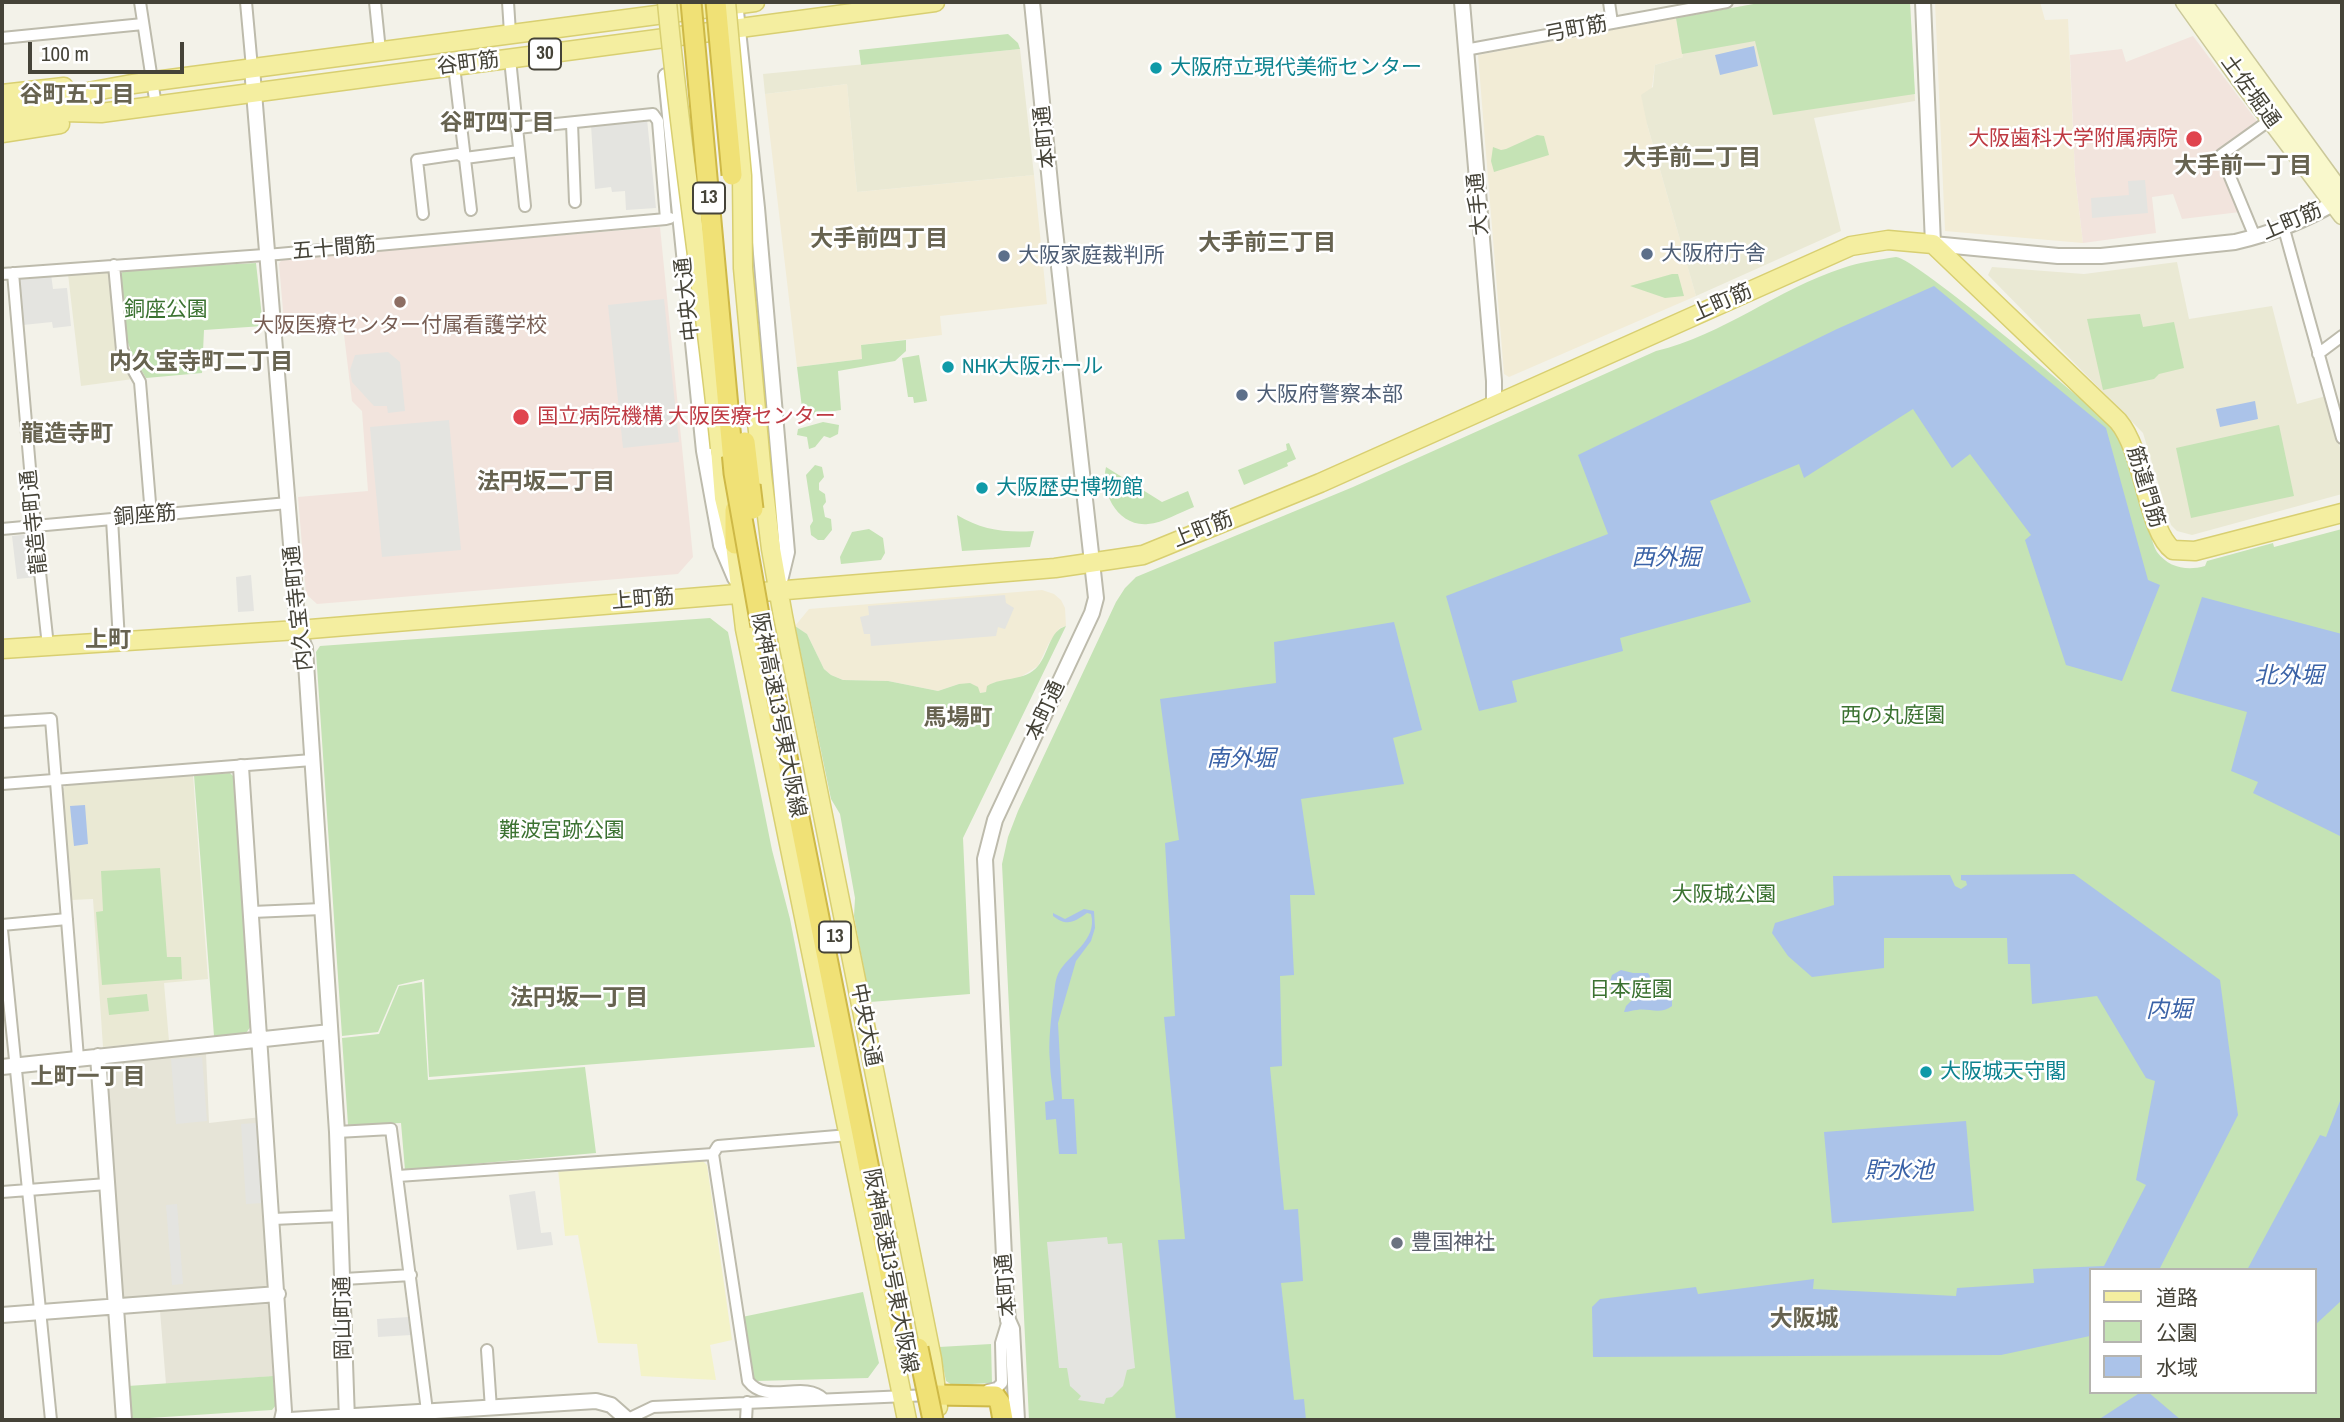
<!DOCTYPE html>
<meta charset="utf-8">
<style>
body{margin:0}
#map{position:relative;width:2344px;height:1422px;overflow:hidden;background:#f3f2e9;font-family:"Archivo Narrow","Noto Sans JP",sans-serif}
canvas{display:block}
.frame{position:absolute;inset:0;border:4px solid #454338;pointer-events:none}
.legend{position:absolute;left:2089px;top:1268px;width:228px;height:126px;box-sizing:border-box;background:#fff;border:2px solid #b5b4af;margin:0;padding:9px 12px;list-style:none;font-size:21px;color:#454338}
.legend li{display:flex;align-items:center;gap:14px;height:35px}
.legend b{width:35px;border:2px solid #b5b4af}
.scale{position:absolute;left:28px;top:42px;width:156px;height:32px;box-sizing:border-box;border:4px solid #454338;border-top:0;padding-left:9px;font-size:21px;line-height:24px;white-space:nowrap;color:#454338;-webkit-text-stroke:5px #fff;paint-order:stroke}
</style>
<div id="map">
<canvas width="2344" height="1422"></canvas>
<div class="frame"></div>
<ul class="legend">
<li><b style="height:9px;background:#f4eea0"></b>道路</li>
<li><b style="height:19px;background:#c5e3b5"></b>公園</li>
<li><b style="height:19px;background:#abc3e9"></b>水域</li>
</ul>
<div class="scale">100 m</div>
</div>
<script>
const c = document.querySelector('canvas').getContext('2d');
c.lineJoin = 'round';
function fill(path, color) { c.fillStyle = color; c.fill(path, 'evenodd'); }
function strokePath(path, color, width, dash) { c.strokeStyle = color; c.lineWidth = width; c.lineCap = dash ? 'butt' : 'round'; c.setLineDash(dash || []); c.stroke(path); }
function label(font, color, halo, rows, align = 'center') {
  c.font = font + ' "Archivo Narrow","Noto Sans JP",sans-serif'; c.lineWidth = 5; c.setLineDash([]); c.textBaseline = 'middle'; c.strokeStyle = halo; c.fillStyle = color; for (const [text, x, y, turn = 0] of rows) {
    c.save(); c.translate(x, y); c.rotate((+turn || 0) * Math.PI / 180); c.textAlign = isNaN(turn) ? turn : align; if (halo) c.strokeText(text, 0, 0); c.fillText(text, 0, 0); c.restore();
  }
}
const residential = new Path2D(`
 M206,1053L209,1123L261,1117L268,1287L126,1301L121,1297L106,1065Z
 M268,1304L273,1376L166,1384L160,1311Z`);
const commercial = new Path2D(`
 M1935,2H2040L2045,20L2068,19L2075,175L2083,243L1945,231Z
 M1676,18L1683,57L1655,65L1647,124L1696,296L1509,377L1504,374L1478,55Z
 M847,84L857,192L1034,175L1047,304L940,316L942,335L861,345L862,359L797,367L765,94Z
 M1042,590L1054,594L1061,600L1065,608L1066,626L1060,628L1049,643L1038,666L1016,680L993,683L986,692L980,693L959,684L938,691L888,681L843,680L831,675L824,669L807,634L795,626L809,609Z`);
const education = new Path2D(`
 M1765,2H1910L1915,101L1814,118L1841,231L1696,296L1647,124L1641,95L1653,87L1655,65L1683,57L1676,18Z
 M1020,49L1034,175L857,192L847,84L765,94L763,74Z
 M2177,262L2189,319L2272,306L2297,404L2326,396L2342,455V494L2192,535L2177,531L2171,525L2143,433L1988,275L1992,267L2084,274Z
 M106,270L110,274L133,379L81,386L68,274Z
 M193,775L208,979L164,983L169,1041L103,1047L93,899L71,900L63,789L66,785Z`);
const medical = new Path2D(`
 M2193,36L2259,124L2218,154L2240,212L2182,219L2173,194L2152,197L2156,233L2083,243L2075,175L2070,55L2122,49L2126,62Z
 M660,227L693,557L678,574L317,604L306,594L298,497L368,491L362,411L352,401L342,318L284,322L279,264L285,254L325,251L336,254Z`);
const green = new Path2D(`
 M1765,2H1910L1915,94L1773,115L1755,41L1682,54L1676,18Z
 M1008,34L1018,43L1020,49L861,65L859,50Z
 M1537,135L1544,136L1549,155L1494,172L1491,161L1493,147L1501,150L1506,149Z
 M1896,257C1916,258 2084,402 2112,425C2132,452 2138,489 2147,521C2150,530 2152,544 2157,552C2169,568 2187,571 2205,566L2207,561L2273,543L2274,547L2342,529V1420H1029L1002,864L1008,837L1018,811L1116,602L1125,588L1136,577L1353,487L1656,351C1723,335 1778,289 1843,268C1859,262 1878,260 1896,257ZM2090,1270H2314V1392H2090Z
 M256,263L263,326L204,330L202,373L146,378L132,354L127,340L120,275L124,270Z
 M1672,274H1678L1684,296L1665,298L1630,286Z
 M2140,314L2143,327L2174,322L2184,368L2159,374L2154,379L2103,390L2087,319Z
 M906,340V351L895,361L838,371L841,410L803,416L797,367L862,359L861,345Z
 M919,355L927,401L914,403L913,397H908L902,358Z
 M823,422L839,425L838,434L830,438L824,436L815,447L809,449L807,437L797,435L798,429Z
 M2279,425L2294,496L2191,518L2176,448Z
 M1289,443L1296,459L1287,463L1288,466L1244,485L1238,470L1287,450L1286,444Z
 M815,465L822,467L824,477L819,483V490L825,494L826,502L823,506L825,517L831,519L832,530L824,540H818L811,535L810,526L813,521L806,475Z
 M1106,467L1162,502L1188,491L1194,507C1180,512 1163,523 1148,524C1117,527 1100,491 1106,467Z
 M957,515C982,530 1005,533 1034,531L1030,547L962,551Z
 M869,529L883,538L885,553L881,560L841,564L840,557L852,532Z
 M710,618L728,632L772,850L790,919L815,1047L429,1077L424,979L398,985L378,1032L342,1036L316,652L320,646Z
 M795,626L807,634L824,669L831,675L843,680L888,681L938,691L959,684L970,683L978,687L980,693L986,692L987,686C1003,676 1025,682 1038,666C1049,653 1049,631 1066,626L963,838L970,994L870,1002L854,916L855,898L840,814L831,799Z
 M230,773L234,777L251,1026L246,1033L214,1036L194,775Z
 M160,868L167,957H181L182,979L102,985L96,912L103,911L101,871Z
 M422,982L428,1080L585,1067L596,1153L405,1170L401,1123L348,1125L342,1038L379,1034L399,986Z
 M147,994L149,1011L109,1015L107,998Z
 M863,1292L879,1363L868,1378L756,1381L751,1373L742,1317Z
 M991,1344L992,1383L952,1385L946,1381L939,1347Z
 M273,1376L276,1405L272,1410L134,1419L129,1414L128,1386Z`);
const sand = new Path2D(`
 M701,1159L707,1165L732,1340L710,1345L716,1380L641,1376L637,1344L598,1343L578,1235L565,1236L558,1169Z`);
const parking = new Path2D(`
 M647,119L656,208L626,210L625,191L612,192L611,187L595,189L591,125Z
 M2145,180L2148,213L2092,218L2091,198L2129,195L2128,181Z
 M51,274L53,289L67,288L71,326L53,328L52,322L23,325L18,278Z
 M664,299L679,442L623,448L608,305Z
 M388,352L400,362L405,411L388,413L387,406H374L352,382L350,370L355,355Z
 M449,420L461,550L382,557L370,427Z
 M32,534L37,577L17,579L12,536Z
 M251,575L254,611L238,612L236,577Z
 M1005,595L1006,603L1014,608L1005,629L998,627L996,636L871,646L870,634H864L860,617L869,615L868,606Z
 M202,1057L207,1121L176,1124L171,1059Z
 M257,1123L262,1203L246,1204L241,1124Z
 M535,1191L541,1233L551,1232L553,1245L517,1250L509,1195Z
 M177,1204L183,1284L172,1285L166,1205Z
 M1107,1237L1108,1244L1122,1243L1135,1368L1127,1370L1123,1386L1112,1397L1106,1398L1104,1404L1078,1400L1081,1396L1070,1386L1067,1368H1059L1047,1242Z
 M409,1317L411,1335L378,1337L377,1319Z`);
const water = new Path2D(`
 M1754,46L1758,66L1720,75L1715,55Z
 M1934,286L2106,428L2148,580L2160,585L2122,681L2066,665L2025,540L2031,535L1970,454L1952,468L1913,409L1804,478L1799,464L1710,501L1751,602L1620,638L1623,651L1512,681L1517,702L1479,711L1446,596L1608,534L1578,455L1837,329Z
 M2255,401L2258,419L2220,427L2216,409Z
 M2202,597L2342,634V837L2253,793L2258,782L2231,771L2247,712L2171,691Z
 M1394,622L1422,730L1393,738L1404,784L1301,799L1315,895H1290L1294,975L1280,976L1282,1066L1270,1067L1284,1210L1298,1209L1303,1281L1281,1283L1294,1400L1304,1399L1306,1420H1176L1158,1240L1185,1239L1164,1017L1175,1016L1165,843L1179,840L1160,699L1276,683L1274,642Z
 M85,805L88,844L74,846L70,806Z
 M2074,874L2220,980L2238,1115L2159,1270H2090V1336L2001,1355L1593,1357L1592,1307L1600,1299L1696,1287L1698,1294L1814,1279L1813,1289L1956,1296L1957,1288L2034,1283L2033,1269L2104,1266L2146,1185L2136,1180L2155,1081L2146,1078L2097,996L2032,1004L2030,964H2008L2007,938H1884V968L1812,977L1788,956L1772,933L1775,923L1834,905L1833,876L1950,875L1955,886L1961,889L1967,885L1966,881L1961,880V875Z
 M1084,909L1094,911L1095,928L1091,941L1076,961L1058,1023L1062,1099H1074L1077,1154H1059L1056,1119L1046,1120L1045,1102L1054,1100C1053,1087 1050,1075 1050,1062C1048,1042 1051,1021 1053,1001C1055,992 1054,983 1058,974C1068,954 1098,941 1091,914L1087,913C1074,922 1067,927 1053,916V913L1065,919Z
 M1621,970L1633,973H1648L1650,976L1648,986L1653,989L1659,987L1667,997L1672,999V1006C1661,1015 1649,1008 1637,1010C1633,1010 1629,1012 1624,1012L1626,1006L1633,999V993L1628,987L1612,990L1609,984L1612,975Z
 M2342,1096V1300L2314,1326V1270H2247L2320,1135L2326,1137Z
 M1966,1121L1974,1211L1832,1223L1824,1132Z
 M2141,1392H2148L2181,1420H2098Z`);
const minor = new Path2D(`
 M140,2L156,106
 M246,2L252,68
 M375,2L380,51
 M508,2L510,33
 M1609,2L1612,23
 M2,38L143,24
 M1465,50L1727,2
 M510,59L525,206
 M454,66L471,210
 M572,123L575,202
 M517,128L653,114L658,121L666,219L670,218
 M423,214L417,160L458,154L465,158L519,151
 M2284,229L2342,438
 M2255,237L2221,155L2270,120
 M114,265L122,350L140,382L151,515
 M13,273L35,526L48,646
 M2,274L278,254L666,219
 M2318,354L2342,336
 M112,519L119,641
 M2,529L288,503
 M2,722L51,719L78,1058
 M2,784L312,760
 M252,912L322,909
 M2,925L67,919
 M2,930L51,1420
 M337,1132L391,1129L427,1411
 M713,1154L748,1381C767,1406 803,1379 824,1399
 M398,1176L713,1154L718,1146L849,1135
 M2,1192L107,1184
 M273,1219L341,1216
 M344,1279L411,1275
 M487,1350L491,1409
 M988,1390L997,1388L1002,1383L1001,1343L1008,1320
 M628,1419L653,1407L930,1395
 M746,1420L747,1402`);
const tertiary = new Path2D(`
 M735,2L757,208L787,552L779,585
 M1462,2L1494,381V405
 M1923,2L1933,244L2058,256H2101L2235,242C2274,233 2307,220 2341,199
 M252,68L298,630L305,648L337,1132L347,1420
 M666,76L704,451L721,545L735,578
 M241,767L284,1411L282,1420
 M98,1056L124,1420
 M2,1067L330,1032
 M2,1315L278,1294
 M290,1420L596,1401L611,1405L628,1420
 M1017,1420L1012,1329L1008,1320L1006,1298L985,859L995,820L1092,613L1096,598L1053,213L1032,2`);
const secondary = new Path2D(`
 M2184,2L2239,79L2342,216
 M2203,2L2342,193`);
const primary = new Path2D(`
 M2,94L64,87
 M2,107C49,101 94,90 140,83L755,2
 M2,120L64,112L101,113L935,2
 M2,133L60,124
 M720,448L724,498L735,544L745,629L907,1420
 M762,475L771,549L783,616L932,1359L938,1407
 M2,649L298,630L1055,568L1143,555L1320,483L1851,246L1888,240L1933,244L2118,421C2145,453 2147,531 2173,550L2195,551L2342,513`);
const motorway = new Path2D(`
 M735,510V544
 M761,626L905,1350
 M936,1395L995,1396L1000,1403L1003,1420`);
const primaryBridge = new Path2D(`
 M667,2C681,151 705,299 720,448
 M726,2L742,176L743,268L762,475`);
const motorwayBridge = new Path2D(`
 M691,2L734,473L761,626
 M716,2L732,175
 M745,442L753,509
 M918,1348L933,1420`);
const markers = [
 [1156,68,7,"#0f9aa8"],
 [2194,139,9,"#e0444e"],
 [1647,254,7,"#5c6f8a"],
 [1004,256,7,"#5c6f8a"],
 [400,302,7,"#8d6e63"],
 [948,367,7,"#0f9aa8"],
 [1242,395,7,"#5c6f8a"],
 [521,417,9,"#e0444e"],
 [982,488,7,"#0f9aa8"],
 [1926,1072,7,"#0f9aa8"],
 [1397,1243,7,"#6b7280"]
];
const shields = [
 [545,54,32],
 [709,198,32],
 [835,937,32]
];
const shieldNames = [
 ["30",545,54],
 ["13",709,198],
 ["13",835,937]
];
const streetNames = [
 ["弓町筋",1576,30,-11],
 ["谷町筋",468,64,-7],
 ["土佐堀通",2250,92,54],
 ["本町通",1046,137,-96],
 ["大手通",1479,204,-95],
 ["上町筋",2292,222,-23],
 ["五十間筋",334,249,-5],
 ["中央大通",688,299,-96],
 ["上町筋",1722,303,-24],
 ["筋違門筋",2145,487,73],
 ["銅座筋",145,516,-5],
 ["龍造寺町通",35,522,-96],
 ["上町筋",1203,530,-22],
 ["上町筋",643,600,-5],
 ["内久宝寺町通",299,608,-96],
 ["本町通",1046,711,-65],
 ["阪神高速13号東大阪線",778,715,79],
 ["中央大通",865,1025,79],
 ["阪神高速13号東大阪線",890,1271,79],
 ["本町通",1007,1285,-95],
 ["岡山町通",344,1318,-91]
];
const cultureNames = [
 ["大阪府立現代美術センター",1170,68],
 ["NHK大阪ホール",962,367],
 ["大阪歴史博物館",996,488],
 ["大阪城天守閣",1940,1072]
];
const healthNames = [
 ["大阪歯科大学附属病院",2178,139],
 ["国立病院機構 大阪医療センター",537,417,"left"]
];
const serviceNames = [
 ["大阪府庁舎",1661,254],
 ["大阪家庭裁判所",1018,256],
 ["大阪府警察本部",1256,395]
];
const parkNames = [
 ["銅座公園",166,310],
 ["西の丸庭園",1893,716],
 ["難波宮跡公園",562,831],
 ["大阪城公園",1724,895],
 ["日本庭園",1631,990]
];
const educationNames = [
 ["大阪医療センター付属看護学校",400,326]
];
const worshipNames = [
 ["豊国神社",1411,1243]
];
const neighbourhoodNames = [
 ["谷町五丁目",77,96],
 ["谷町四丁目",497,124],
 ["大手前二丁目",1692,159],
 ["大手前一丁目",2243,167],
 ["大手前四丁目",879,240],
 ["大手前三丁目",1267,244],
 ["内久宝寺町二丁目",201,363],
 ["龍造寺町",67,435],
 ["法円坂二丁目",546,483],
 ["上町",108,641],
 ["馬場町",958,719],
 ["法円坂一丁目",579,999],
 ["上町一丁目",88,1078],
 ["大阪城",1804,1320]
];
const waterNames = [
 ["西外掘",1666,559],
 ["北外堀",2289,677],
 ["南外堀",1241,760],
 ["内堀",2169,1011],
 ["貯水池",1899,1172]
];
fill(residential, '#e6e4d7');
fill(commercial, '#f2ecd6');
fill(education, '#eae9d4');
fill(medical, '#f2e4dd');
fill(green, '#c5e3b5');
fill(sand, '#f3f3c8');
fill(parking, '#e4e4e0');
fill(water, '#abc3e9');
strokePath(minor, '#bdbbac', 14);
strokePath(tertiary, '#bdbbac', 18);
strokePath(secondary, '#cbc89a', 19);
strokePath(primary, '#d8cf71', 21);
strokePath(motorway, '#ceb947', 23);
strokePath(minor, '#fff', 10);
strokePath(tertiary, '#fff', 14);
strokePath(secondary, '#f9f8cc', 16);
strokePath(primary, '#f4eea0', 18);
strokePath(motorway, '#f0e176', 19);
strokePath(primaryBridge, '#d8cf71', 21, []);
strokePath(motorwayBridge, '#ceb947', 23, []);
strokePath(primaryBridge, '#f4eea0', 18);
strokePath(motorwayBridge, '#f0e176', 19);
for (const [x, y, r, color] of markers) { const dot = new Path2D(); dot.arc(x, y, r, 0, 2 * Math.PI); c.fillStyle = color; c.fill(dot); strokePath(dot, '#fff', 2.5); }
for (const [x, y, w] of shields) { const box = new Path2D(); box.roundRect(x - w / 2, y - 15.5, w, 31, 5); c.fillStyle = '#fff'; c.fill(box); strokePath(box, '#454338', 2); }
label('bold 19px', '#454338', null, shieldNames);
label('21px', '#454338', '#fff', streetNames);
label('21px', '#0d838f', '#fff', cultureNames, 'left');
label('21px', '#be3a42', '#fff', healthNames, 'right');
label('21px', '#4e5e75', '#fff', serviceNames, 'left');
label('21px', '#3b7231', '#fff', parkNames);
label('21px', '#785e54', '#fff', educationNames);
label('21px', '#5b616d', '#fff', worshipNames, 'left');
label('bold 23px', '#676350', '#fff', neighbourhoodNames);
label('italic 23px', '#3b63a7', '#fff', waterNames);
</script>
